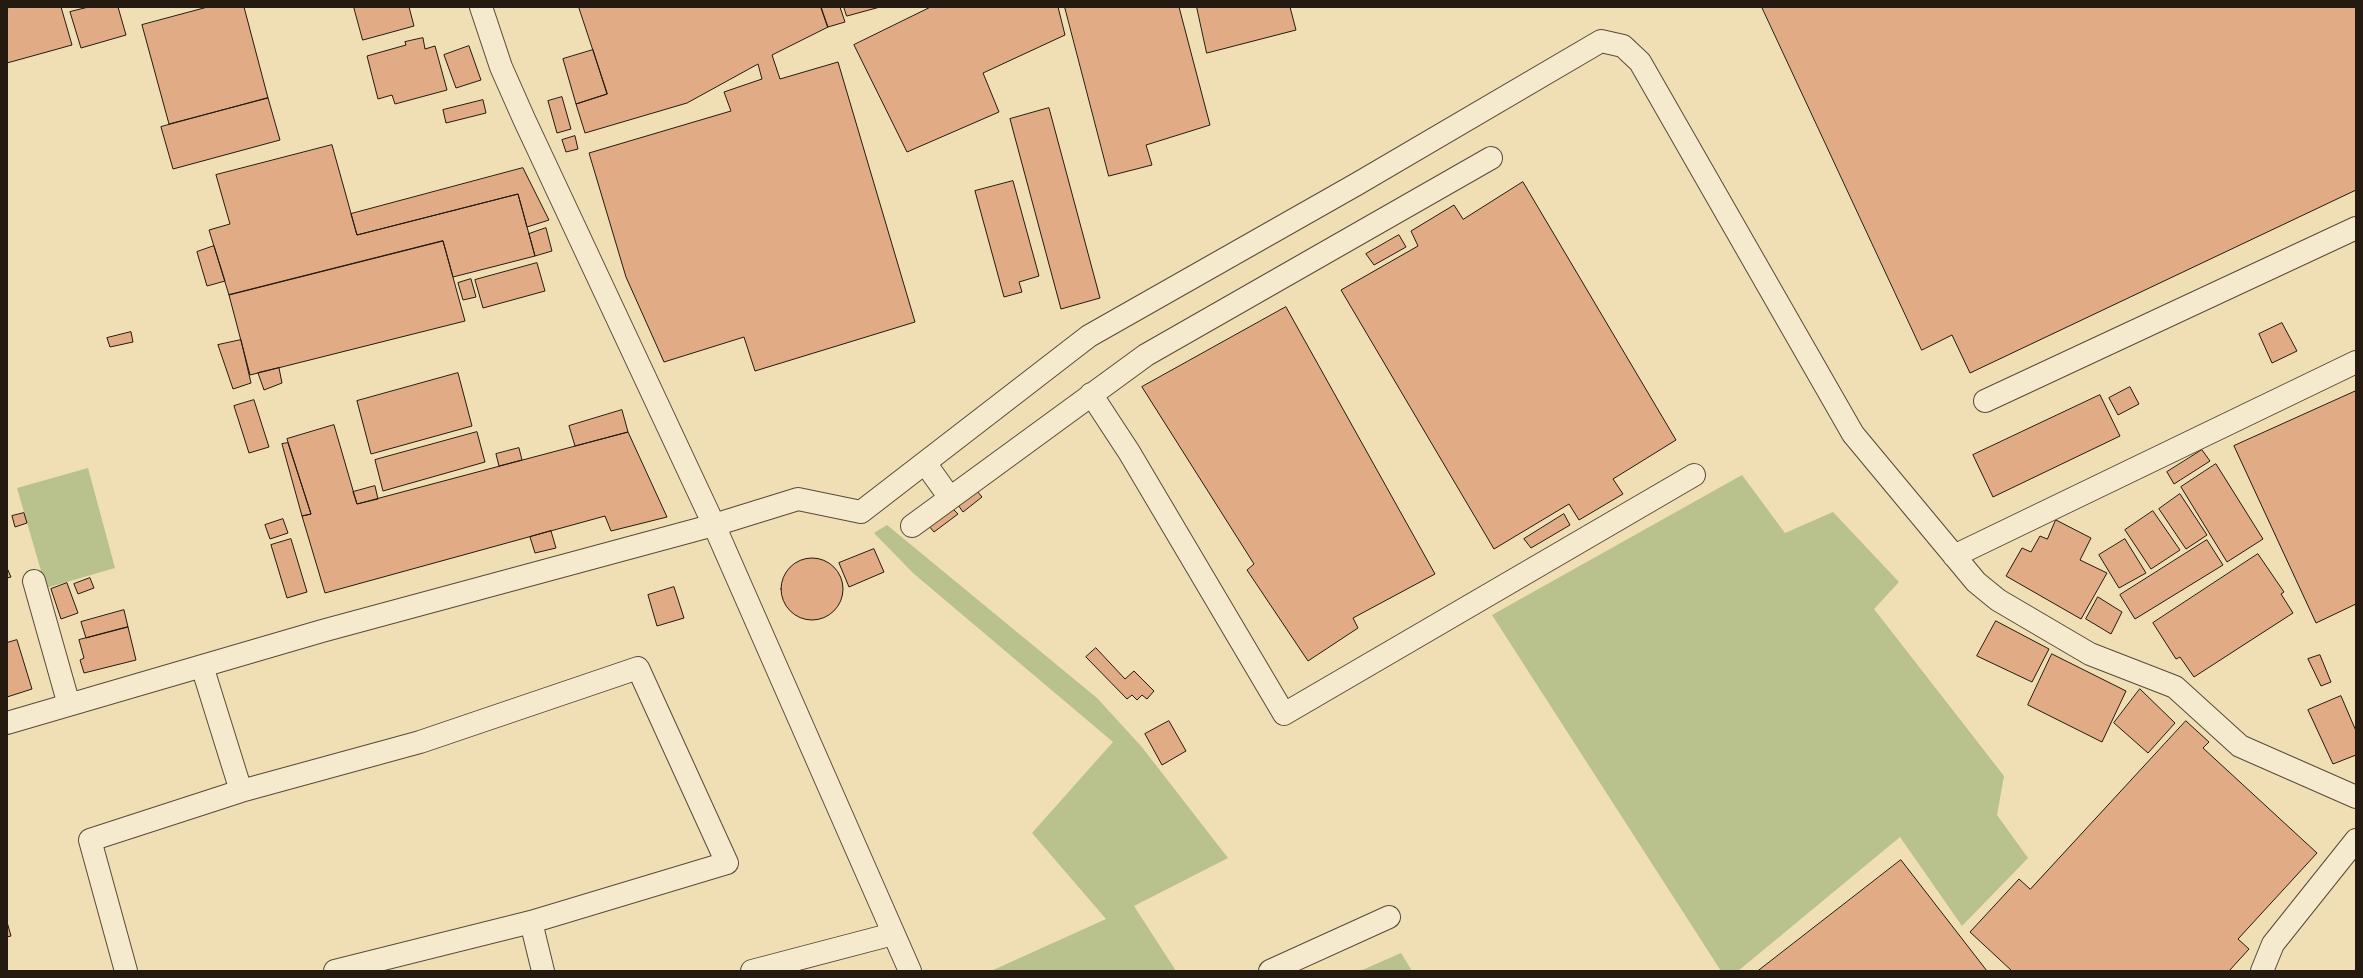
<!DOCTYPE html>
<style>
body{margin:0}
#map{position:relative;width:2363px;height:978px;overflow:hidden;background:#f0deb4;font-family:Cardo,serif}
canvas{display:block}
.frame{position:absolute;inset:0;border:8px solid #251a0f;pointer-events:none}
</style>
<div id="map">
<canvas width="2363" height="978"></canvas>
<div class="frame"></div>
</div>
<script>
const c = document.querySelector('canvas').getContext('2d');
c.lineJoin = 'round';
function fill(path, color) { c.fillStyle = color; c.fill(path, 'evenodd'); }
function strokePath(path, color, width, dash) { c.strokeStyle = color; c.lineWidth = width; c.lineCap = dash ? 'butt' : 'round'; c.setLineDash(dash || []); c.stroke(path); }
const green = new Path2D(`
 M88,468L115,568L46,588L17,488Z
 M1742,475L1785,533L1833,512L1899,582L1874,609L2004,776L1997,815L2028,858L1962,926L1900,837L1738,971H1721L1492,615Z
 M887,525L1097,698L1141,746L1228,858L1134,906L1176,971H991L1106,919L1032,833L1113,742L913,573L874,533Z
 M1401,953L1412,971H1360Z`);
const building = new Path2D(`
 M8,7H61L72,45L7,63Z
 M89,7H118L126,35L81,48L70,12Z
 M208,7H244L268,98L169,124L142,25Z
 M354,7H409L414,26L363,40Z
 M579,7H821L828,27L772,55L780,79L838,62L915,322L755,371L744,337L664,362L626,277L589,153L731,111L724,92L762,79L758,64L687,103L585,133L576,104L607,94Z
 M821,7H840L845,22L828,27Z
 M844,7H880L847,16Z
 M931,7H1058L1065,35L983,73L999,112L907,152L854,45Z
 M1065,7H1179L1210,125L1146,145L1152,165L1109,176Z
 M1197,7H1290L1296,30L1207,53Z
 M1762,7H2356V190L1970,373L1952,335L1922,350Z
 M423,38L425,49L435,46L447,90L395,104L392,95L378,99L367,56L406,45L405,42Z
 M469,46L481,80L456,88L444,55Z
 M593,50L607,94L576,104L563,59Z
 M562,97L571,129L557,133L548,101Z
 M268,98L280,140L173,169L161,127Z
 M483,100L486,113L446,123L443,110Z
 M1049,108L1100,298L1061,309L1010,119Z
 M575,136L578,149L566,152L562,140Z
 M332,145L357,235L518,194L535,256L453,277L443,241L229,295L209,230L230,224L216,175Z
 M523,168L549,220L527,227L518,194L357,235L351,214Z
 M1013,181L1039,276L1019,282L1022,292L1004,297L975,191Z
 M1523,182L1676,440L1613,479L1623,494L1579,520L1569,504L1494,549L1341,290L1418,246L1411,231L1454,205L1463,219Z
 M546,228L552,251L535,256L529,234Z
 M1399,235L1406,247L1374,265L1366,254Z
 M443,241L465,321L250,375L229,295Z
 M214,246L225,281L207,286L197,252Z
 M537,263L545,291L483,308L475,280Z
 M471,279L476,297L463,300L458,283Z
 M1286,307L1435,574L1353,618L1358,628L1308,661L1247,570L1254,564L1142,387Z
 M2282,323L2297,351L2272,363L2259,334Z
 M131,332L133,342L110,347L107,338Z
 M241,340L251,383L233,389L218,345Z
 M279,368L282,383L264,390L258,373Z
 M458,373L472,426L371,454L357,401Z
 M2130,387L2139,404L2118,415L2109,398Z
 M2356,391V604L2316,623L2234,446Z
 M2100,395L2120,436L1993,497L1973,455Z
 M254,400L269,447L249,453L234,406Z
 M622,410L628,432L575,446L569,426Z
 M334,425L357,504L628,432L667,517L611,531L605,516L325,593L302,516L311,514L287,439Z
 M477,432L485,462L383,491L375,460Z
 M288,443L311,514L302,516L282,444Z
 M519,448L522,460L499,466L496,454Z
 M2202,450L2210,461L2174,484L2167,472Z
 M2216,464L2263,539L2227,562L2181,487Z
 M375,486L378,499L357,504L353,492Z
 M977,491L982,497L963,512L958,505Z
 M2180,494L2207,535L2186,549L2159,509Z
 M951,507L958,514L934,532L928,525Z
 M2153,511L2180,550L2151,569L2125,530Z
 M24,513L27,523L15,527L12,516Z
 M1564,514L1570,525L1531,548L1524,539Z
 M283,519L288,533L270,539L265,525Z
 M2056,520L2091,538L2080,560L2107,573L2081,619L2006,576L2022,548L2031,552L2040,536L2047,539Z
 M551,531L556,548L535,553L530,537Z
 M291,539L307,592L287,598L271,545Z
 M2125,539L2146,573L2119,588L2099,555Z
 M2207,540L2223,565L2135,619L2120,595Z
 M874,549L884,572L849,587L839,563Z
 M2258,554L2284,592L2281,594L2293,613L2194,677L2180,657L2176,659L2153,623Z
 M781 589a31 31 0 1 1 62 0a31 31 0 1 1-62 0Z
 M7,568L11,577L7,578Z
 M90,578L94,588L78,594L74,584Z
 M67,583L78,613L61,619L51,589Z
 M674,587L684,618L657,626L648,595Z
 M2098,597L2122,612L2111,634L2086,619Z
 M124,610L128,627L86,638L81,622Z
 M1996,621L2049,649L2032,682L1977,656Z
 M128,627L136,660L84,673L80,660L84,658L79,640Z
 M17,640L32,689L7,697V643Z
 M1096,648L1125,679L1134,671L1154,691L1147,699L1142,695L1137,700L1132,695L1127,699L1086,657Z
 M2052,654L2126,691L2102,742L2028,705Z
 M2320,655L2331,682L2321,686L2308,659Z
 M2140,689L2175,723L2148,753L2114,723Z
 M2341,696L2356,731V755L2333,764L2308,710Z
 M1169,721L1186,751L1162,765L1145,734Z
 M2186,721L2209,742L2203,748L2317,853L2238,939L2249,949L2229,971H2012L1970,932L2019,879L2030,889Z
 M1901,860L1987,971H1758Z
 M7,922L11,936L7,937Z`);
const minor = new Path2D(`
 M481,7L501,67L524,119L714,525L910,971
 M1091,394L1129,452L1284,714L1694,475
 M1985,401L2356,228
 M925,463L950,498
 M912,526L1146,355L1491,158
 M1954,556L2356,362
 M34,581L69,705
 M202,666L241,791
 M7,723L322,631L714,525L798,499L861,512L1089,336L1357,184L1601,41L1623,46L1640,62L1853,434L1976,582L1998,600L2090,654L2175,687L2240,746L2356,797
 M531,922L543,971
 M126,971L90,840L241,791L420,742L638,668L727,863L531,922L335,971
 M752,971L893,934
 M1270,971L1389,917
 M2262,971L2273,944L2356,840`);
fill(green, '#b9c18d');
fill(building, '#e1ac85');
strokePath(building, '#251a0f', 1);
strokePath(minor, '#584b38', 24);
strokePath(minor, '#f5eace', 22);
</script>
